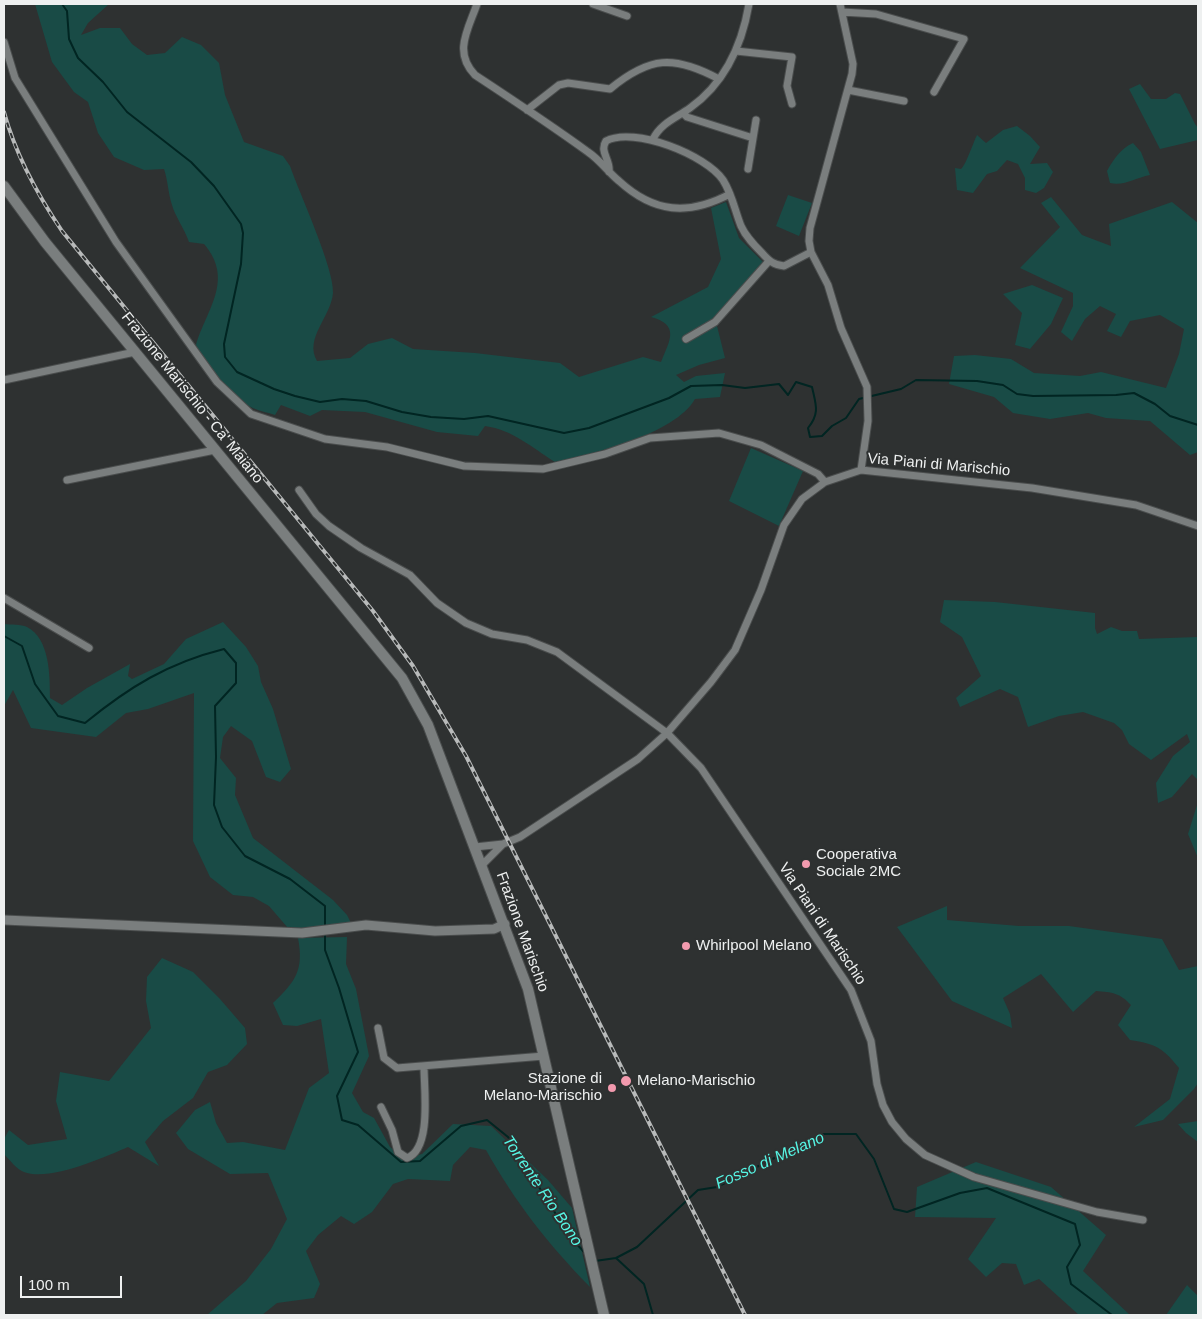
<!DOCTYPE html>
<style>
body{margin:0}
#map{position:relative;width:1202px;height:1319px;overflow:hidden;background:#2e3131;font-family:Helvetica,sans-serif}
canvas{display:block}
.frame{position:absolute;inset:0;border:5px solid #eef0f0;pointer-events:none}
.scale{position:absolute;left:20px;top:1276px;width:102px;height:22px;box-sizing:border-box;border:2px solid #eef0f0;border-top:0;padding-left:6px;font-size:15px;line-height:18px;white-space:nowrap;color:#eef0f0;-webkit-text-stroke:4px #2e3131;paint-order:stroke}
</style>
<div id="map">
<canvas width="1202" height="1319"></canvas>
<div class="frame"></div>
<div class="scale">100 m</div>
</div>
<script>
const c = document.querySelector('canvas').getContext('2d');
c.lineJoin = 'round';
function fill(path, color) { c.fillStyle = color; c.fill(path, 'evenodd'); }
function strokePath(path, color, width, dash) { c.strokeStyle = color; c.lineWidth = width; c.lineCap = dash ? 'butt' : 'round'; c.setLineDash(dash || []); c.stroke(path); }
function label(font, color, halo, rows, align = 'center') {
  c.font = font + ' Helvetica,sans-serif'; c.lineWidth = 4; c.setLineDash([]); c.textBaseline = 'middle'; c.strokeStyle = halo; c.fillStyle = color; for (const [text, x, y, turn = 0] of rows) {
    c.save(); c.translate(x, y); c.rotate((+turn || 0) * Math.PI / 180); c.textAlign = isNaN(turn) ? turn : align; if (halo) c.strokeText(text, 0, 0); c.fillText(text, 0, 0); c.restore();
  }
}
const green = new Path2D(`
 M35,4H109L88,23L81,35L100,28H120L132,44L147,55L165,53L182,37L201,45L219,63L225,95L244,142L283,156L290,166C299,192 335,270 333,293C331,317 304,338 317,361L350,358L368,344L392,338L413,349L475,353L560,363L579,377L643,357L661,362C670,340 680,325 651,317L708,287L721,259L711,208L726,202L739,238L765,264L716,322L725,358L699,365L676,375L684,382L696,376L725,373L720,397L695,399C675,434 593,454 555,462C531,447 513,430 485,426L478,436L437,432L365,412L322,410L310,416L281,405L275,415C267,412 257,411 249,406C226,394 207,369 196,345C206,310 235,280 204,244L189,242C184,228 175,216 172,205C168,193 168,181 164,169L144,170L114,157L98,133L88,102L74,92L52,62Z
 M1140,84L1151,99H1166L1175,93L1180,94L1195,124L1198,128V140L1160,149L1129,89Z
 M1017,126L1030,136L1040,147L1030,164L1047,163L1053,172L1044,188L1036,193L1025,190V178L1018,164L1007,160L997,171L987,174L973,193L957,190L955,168L961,169C966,165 973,143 977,135L986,143L1003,130Z
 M1133,143L1141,152L1150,175C1135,178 1125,186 1110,183L1107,171C1113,160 1121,148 1133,143Z
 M788,195L812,203L799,236L776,226Z
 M1051,197L1082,235L1111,246L1109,224L1172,202L1198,223V452L1190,455L1150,421L1106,418L1088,413L1050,419L1013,413L994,397L949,384L954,356L975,355L1011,359L1034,373L1080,376L1101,372L1166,388L1179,354L1184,329L1160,315L1130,321L1121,337L1107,331L1116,314L1100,306L1085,319L1072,341L1061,332L1073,306V293L1020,268L1060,227L1041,203Z
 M1032,285L1063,298L1051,324L1030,349L1015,345L1022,313L1003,294Z
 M751,448L803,471L779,526L729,501Z
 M944,600L995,602L1095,613V628L1097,634L1111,627L1122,631H1137L1139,639L1198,637V780L1192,774L1172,797L1158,803L1156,783L1173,756L1190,742L1187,734L1151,760L1129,744L1122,730L1114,723L1083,712L1059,716L1028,727L1018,697L1000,689L960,707L956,698L981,676L962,637L940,622Z
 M223,622L246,647L258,666L261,682L273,709L291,769L280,782L266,777L252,741L231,726L223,737L220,758L236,778L235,795L253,838L333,900L347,915L351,923L307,928H288L269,906L253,897L233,895L210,877L193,841L194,693L148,709L126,713L96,737L31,728L13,690L4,706V624C11,625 21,624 27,627C50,639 50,676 50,698L62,705L87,688L130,664L128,676L132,679L164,664L186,639Z
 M1198,802V858L1188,834Z
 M947,906V920L1019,926H1069L1162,939L1179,970L1198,966V1083L1194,1089L1163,1120L1134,1127L1170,1099L1179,1068C1163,1048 1156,1044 1130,1040L1118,1025L1131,1005C1120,993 1112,992 1096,991L1073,1012L1041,974L1003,998L1010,1014L1012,1028L952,1001L897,927Z
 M347,937L346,964L356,989L369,1056L352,1093L363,1112L374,1118L390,1147L405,1159L422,1154L453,1124L491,1126L548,1180L572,1208L590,1287C548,1244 515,1202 486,1150L470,1147L453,1165L450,1181L408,1179L393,1184L372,1212L354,1224L341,1216L318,1235L306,1251L320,1284L314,1298L277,1303L262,1315H207L246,1281L271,1249L287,1219L268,1173L230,1174L188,1149L176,1133L195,1110L210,1102L216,1123L227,1143L243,1142L285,1150L309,1088L329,1073L321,1019L297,1026L283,1025L273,1003C296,981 304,970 298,938Z
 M162,958L193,972L220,999L245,1028L247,1044L227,1065L208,1072L193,1098L163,1121L145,1142L159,1166L128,1147C105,1157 49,1182 24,1172C17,1170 9,1159 4,1154V1139L9,1130L28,1145L67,1139L56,1101L60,1072L109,1081L151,1028L146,1001L147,977Z
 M1198,1121V1142L1186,1133L1178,1124Z
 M976,1162L1051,1187L1106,1235L1083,1271L1130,1315H1079L1039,1279L1024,1285L1016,1264L1002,1263L986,1277L968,1259L996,1218L915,1217L917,1187Z
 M1187,1285L1198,1296V1315H1166Z`);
const stream = new Path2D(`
 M62,4L67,11L69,39L78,58L103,82L127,112L191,162L214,186L241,224L243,233L241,264L224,344L225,357L237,372L274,389L295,396L320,402L342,399L366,401L402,412L431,417L464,419L488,416L564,433L589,428L669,398L691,386L722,385L745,388L779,384L788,395L796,382L812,387C816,405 820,413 808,428L810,437L822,436L832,426L846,418L859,399L901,389L916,380L977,381L1003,385L1017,394L1033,396L1116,395L1134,393L1155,404L1170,416L1198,425
 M4,636L22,646L35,684L58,716L85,723C129,687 168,663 224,649L236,663V683L215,706L216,757L214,805L222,827L245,856L290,879L325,906V926
 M325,933V950L339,988L358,1052L337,1096L342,1120L358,1125L401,1162L420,1161L461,1126L487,1120L508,1137L570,1237L586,1254
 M616,1258L644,1284L653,1315
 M595,1261L616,1258L637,1247L698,1190L717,1187L822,1134H856L874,1159L894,1209L907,1212L960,1193L987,1188L1075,1224L1080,1245L1067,1267L1071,1284L1112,1315`);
const minor = new Path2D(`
 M477,4C468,30 453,52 475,75C513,100 551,125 588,152C600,160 608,172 619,181C654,213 688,216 730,194
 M593,4L627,16
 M840,4L853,64L852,74L810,228L809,241L811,252L828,285L841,328L867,387L868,421L861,470
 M842,12L876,14L964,39L934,92
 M4,42L15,78L116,242L217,382L251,414L325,439L387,447L464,466L543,469L605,454L650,438L719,433L761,445L818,474L825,482
 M736,51L792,57L787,86L792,104
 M848,90L904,101
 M527,110L559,85L568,83L610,89C650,56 674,55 719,79
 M683,113L687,117L753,138
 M653,139C661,123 676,118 690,108C725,83 742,45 749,4
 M748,169L756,120
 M609,172C611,160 599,152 606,141C634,126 706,155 723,180C732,194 735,211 741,226C746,237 754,245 762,253C769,261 774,265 784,266L811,252
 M686,339L715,322L769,261
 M4,380L135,352
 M67,480L215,450
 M299,490L316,514L329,526L361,548L410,575L437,603L466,623L492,634L527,640L557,652L667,733L701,768L851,990L871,1041L877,1084L883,1105L892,1122L906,1139L925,1155L974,1177L1097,1212L1143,1220
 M4,598L89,648
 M475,847L503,844L520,837L638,759L667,733L711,682L735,650L761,590L784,525L802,499L825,482L861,470L1032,488L1136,505L1198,526
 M482,865L503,844
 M378,1028L384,1058L397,1068L544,1056
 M381,1107L392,1130L398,1152L407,1158C432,1149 424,1089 424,1067`);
const tertiary = new Path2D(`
 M4,920L302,933L366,925L435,931L494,929L505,924`);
const secondary = new Path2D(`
 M4,186L45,242L402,678L428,725L528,989L604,1315`);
const rail = new Path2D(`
 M4,112C16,156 37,194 62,231L373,611L413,666L466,756L745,1315`);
const markers = [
 [806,864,5,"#f29aae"],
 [686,946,5,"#f29aae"],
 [626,1081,6,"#f29aae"],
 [612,1088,5,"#f29aae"]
];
const streetNames = [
 ["Frazione Marischio - Ca' Maiano",192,398,51],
 ["Via Piani di Marischio",939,465,5],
 ["Via Piani di Marischio",822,924,56],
 ["Frazione Marischio",522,932,70]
];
const poiNames = [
 ["Cooperativa",816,855],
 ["Sociale 2MC",816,872],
 ["Whirlpool Melano",696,946],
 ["Stazione di",602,1079,"right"],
 ["Melano-Marischio",602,1096,"right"],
 ["Melano-Marischio",637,1081]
];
const waterNames = [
 ["Fosso di Melano",770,1161,-24],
 ["Torrente Rio Bono",542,1191,56]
];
fill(green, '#194b46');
strokePath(stream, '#012522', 2);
strokePath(minor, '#4a4d4d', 9);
strokePath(tertiary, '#4a4d4d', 11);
strokePath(secondary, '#4a4d4d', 12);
strokePath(minor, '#7a7e7e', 7);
strokePath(tertiary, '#7a7e7e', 9);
strokePath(secondary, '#7a7e7e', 10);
strokePath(rail, '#b8baba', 4);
strokePath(rail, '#2e3131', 2, [5.5]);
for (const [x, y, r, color] of markers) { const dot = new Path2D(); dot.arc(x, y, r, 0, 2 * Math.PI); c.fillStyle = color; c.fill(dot); strokePath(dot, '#2e3131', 2); }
label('15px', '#eef0f0', '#2e3131', streetNames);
label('15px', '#eef0f0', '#2e3131', poiNames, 'left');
label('italic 16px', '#56f5e4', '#2e3131', waterNames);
</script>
